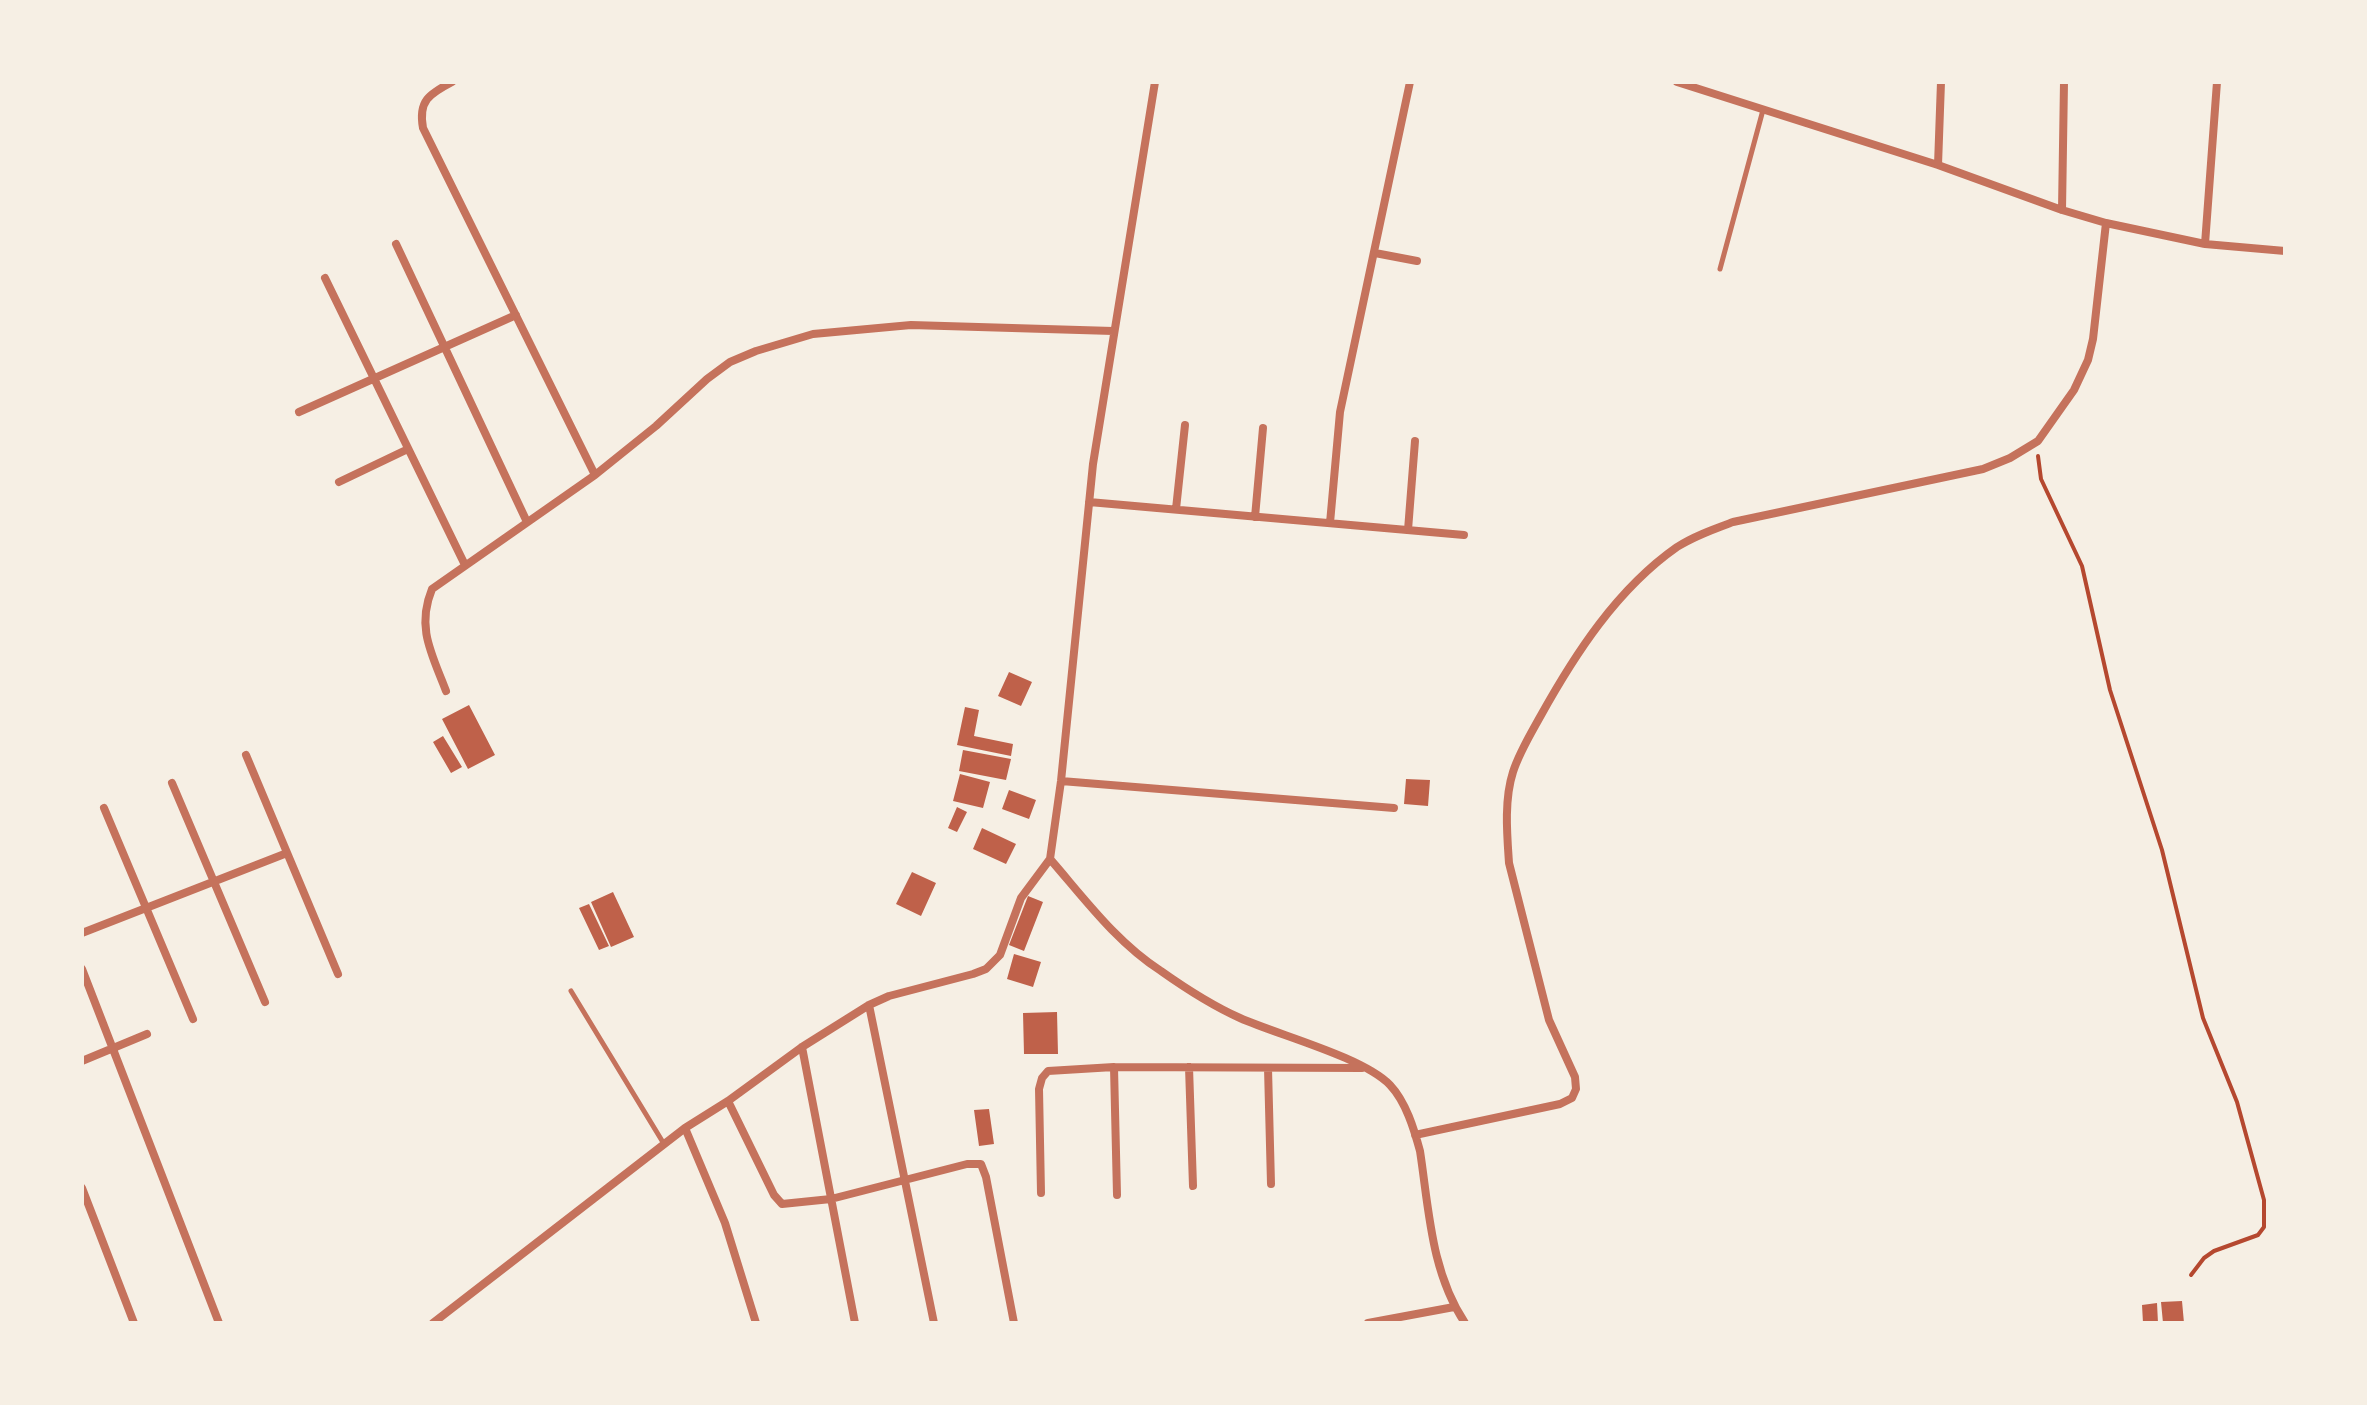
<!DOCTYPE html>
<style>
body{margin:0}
#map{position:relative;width:2367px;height:1405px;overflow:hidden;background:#f6efe4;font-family:Georgia,serif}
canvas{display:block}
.frame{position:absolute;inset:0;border:84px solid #f6efe4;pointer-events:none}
</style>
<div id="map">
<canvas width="2367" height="1405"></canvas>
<div class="frame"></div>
</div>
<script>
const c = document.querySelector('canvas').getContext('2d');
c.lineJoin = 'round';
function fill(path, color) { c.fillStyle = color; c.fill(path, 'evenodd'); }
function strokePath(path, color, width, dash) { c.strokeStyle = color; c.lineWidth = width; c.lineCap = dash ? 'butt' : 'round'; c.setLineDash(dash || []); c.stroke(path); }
const building = new Path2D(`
 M1009,672L1032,682L1021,706L998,696Z
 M469,705L495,755L468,769L442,719Z
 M965,707L979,710L974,736L1013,744L1011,756L957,745Z
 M443,736L462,767L451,773L433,742Z
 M963,750L1011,759L1006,780L959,771Z
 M960,774L990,782L983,808L953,801Z
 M1406,779L1430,780L1428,806L1404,804Z
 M1009,790L1036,800L1029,819L1002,809Z
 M957,807L967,812L957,832L948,828Z
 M982,828L1016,844L1006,864L973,849Z
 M912,872L936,883L921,916L896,904Z
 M613,892L634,937L611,947L591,902Z
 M1028,896L1043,902L1024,951L1009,945Z
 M589,904L609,946L599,950L579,908Z
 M1014,954L1041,962L1033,987L1007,979Z
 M1057,1012L1058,1054H1024L1023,1013Z
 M989,1109L994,1144L979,1146L974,1110Z
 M2182,1301L2184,1323H2163L2161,1302Z
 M2157,1303L2158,1323H2143L2142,1305Z`);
const path = new Path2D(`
 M2038,456L2041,479L2082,566L2110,690L2162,850L2203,1018L2237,1102L2264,1200V1227L2258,1235L2214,1251L2204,1258L2191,1275`);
const service = new Path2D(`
 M1720,269L1763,110
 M571,991L664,1144`);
const minor = new Path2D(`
 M452,82C429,94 418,101 423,128L595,475
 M1677,82L1938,165L2062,210L2106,223L2205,244L2285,251
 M1938,165L1941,82
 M2062,210L2064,82
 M396,244L527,522
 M2205,244L2217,82
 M1375,253L1417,261
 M325,278L465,565
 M299,412L516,315
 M339,482L408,449
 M1089,502L1464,535
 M1176,509L1185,425
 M1255,517L1263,428
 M1330,523L1340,412L1410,82
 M1408,530L1415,441
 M446,691C432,654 416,628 432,589L595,475L656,426L707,379L730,362L756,351L813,334L911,325L1113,331
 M246,755L338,974
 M1061,781L1394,808
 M172,783L265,1002
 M104,808L193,1019
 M1050,859C1084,898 1116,942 1161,971C1185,988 1213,1006 1240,1018C1278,1035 1363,1057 1390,1085C1406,1102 1414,1129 1420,1151C1429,1210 1431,1272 1465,1323
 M82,933L287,853
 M82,969L219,1323
 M869,1005L934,1323
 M802,1047L855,1323
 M82,1061L147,1034
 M1114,1067L1117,1195
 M1189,1067L1193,1186
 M1268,1068L1271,1184
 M728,1101L774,1195L782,1204L831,1199L967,1164H981L986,1177L1014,1323
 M685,1128L725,1223L756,1323
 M1415,1135L1560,1104L1572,1098L1576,1089L1575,1077L1549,1020L1509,863C1507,834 1504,800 1513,772C1519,753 1530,735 1540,717C1575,654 1617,589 1677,547C1694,536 1714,529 1733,522L1983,469L2010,458L2038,441L2074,390L2088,360L2093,339L2106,223
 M82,1188L134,1323
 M1041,1193L1039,1089L1042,1078L1048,1071L1114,1067L1362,1068
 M433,1323L685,1128L728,1101L802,1047L869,1005L889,996L973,974L986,969L1000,955L1021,898L1050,859L1061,781L1093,464L1155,82
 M1368,1323L1454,1307`);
fill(building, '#bf614a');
strokePath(path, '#b5482f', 4);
strokePath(service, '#c5725c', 5);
strokePath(minor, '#c5725c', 8);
</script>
